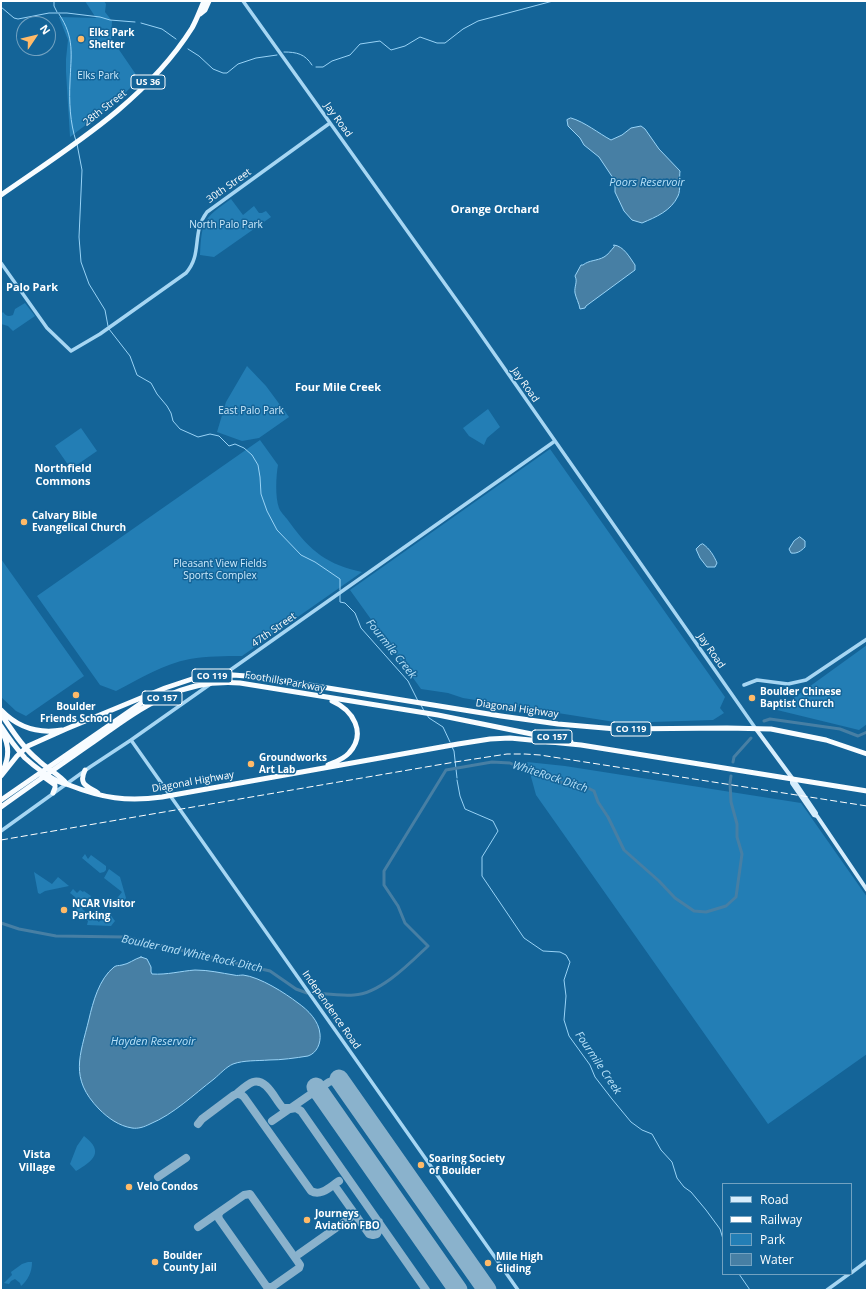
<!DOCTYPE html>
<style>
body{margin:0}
#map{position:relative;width:868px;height:1291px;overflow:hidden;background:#146498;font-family:"Open Sans",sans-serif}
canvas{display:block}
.frame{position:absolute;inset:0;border:2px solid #fff;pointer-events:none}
.legend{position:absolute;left:722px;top:1183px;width:130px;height:92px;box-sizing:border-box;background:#146498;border:1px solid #72a2c1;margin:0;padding:5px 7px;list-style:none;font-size:12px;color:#fff}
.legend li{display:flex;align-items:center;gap:8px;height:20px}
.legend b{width:20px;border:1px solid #72a2c1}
.north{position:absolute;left:16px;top:16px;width:40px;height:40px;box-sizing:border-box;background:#146498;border:1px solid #72a2c1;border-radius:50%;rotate:55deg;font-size:11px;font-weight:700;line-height:16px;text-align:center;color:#fff}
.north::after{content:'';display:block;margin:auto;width:14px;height:18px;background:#ffba68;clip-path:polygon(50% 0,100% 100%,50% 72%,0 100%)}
</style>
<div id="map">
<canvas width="868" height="1291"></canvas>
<div class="frame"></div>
<ul class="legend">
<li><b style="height:5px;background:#d6edfc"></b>Road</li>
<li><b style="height:5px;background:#fff"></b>Railway</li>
<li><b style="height:11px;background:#237eb5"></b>Park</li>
<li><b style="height:11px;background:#477fa4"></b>Water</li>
</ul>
<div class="north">N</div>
</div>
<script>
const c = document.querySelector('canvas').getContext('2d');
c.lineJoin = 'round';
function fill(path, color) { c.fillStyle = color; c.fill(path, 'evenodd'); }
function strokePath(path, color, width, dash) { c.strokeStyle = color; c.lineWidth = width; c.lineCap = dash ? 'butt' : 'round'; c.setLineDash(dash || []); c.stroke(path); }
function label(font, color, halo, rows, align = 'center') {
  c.font = font + ' "Open Sans",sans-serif'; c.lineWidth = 3; c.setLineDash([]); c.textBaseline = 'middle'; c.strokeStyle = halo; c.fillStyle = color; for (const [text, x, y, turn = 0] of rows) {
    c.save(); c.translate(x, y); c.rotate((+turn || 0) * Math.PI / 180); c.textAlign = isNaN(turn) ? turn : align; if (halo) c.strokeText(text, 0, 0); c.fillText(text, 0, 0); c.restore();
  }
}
const green = new Path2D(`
 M85,1H104L106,4L105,12L112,21L111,38L139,79L117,101L70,137L66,72V59L68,40L59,17L96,18Z
 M231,199L243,215L254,206L259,213H262L266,211L271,217L214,257L200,255C202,220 203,219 231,199Z
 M25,303L35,316L13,331L8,326L1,324V314L3,312C6,316 8,317 13,315L15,309Z
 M247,366L266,386L289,417L259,438L242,441L217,432L226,402Z
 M488,409L500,427L487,438L484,445L469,436L463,428Z
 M81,428L97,451L71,469L55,446Z
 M260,440L278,465C276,476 275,497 279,508C281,513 287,518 290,523C310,551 328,565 362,572L242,656C225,656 207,656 190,659C163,664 139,679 116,691L100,685L37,596Z
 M550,449L725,697L720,708L724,713L713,720L621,723L463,698L448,693L421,689L350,590Z
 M1,559L84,676L26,716L16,711L1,697Z
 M867,645V724L859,730L777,710Z
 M527,762L565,766L801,803L867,897V1054L768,1124L536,795Z
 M85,854L88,859L91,855L106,866V870L104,872L100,873L82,858Z
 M109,869L120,877L126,898L124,901L126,903L122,906L115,901L122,892L104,878Z
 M34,872L52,884L58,877L69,886L45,891L40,894L38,893Z
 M73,889L77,893L80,890L83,892L84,891L91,896L82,909L99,922L106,913L108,915L109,913L115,921L111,926L87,925L88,921L77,912L75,897L70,893Z
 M84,1136C105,1152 93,1161 76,1171L70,1164L77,1146Z
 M28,1262H32C32,1272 28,1280 21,1286L20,1283L15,1279L11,1281L9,1284L4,1283L12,1275L11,1272L22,1264Z`);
const water = new Path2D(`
 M571,118C585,122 598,133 611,140L622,135L631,128L641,126L645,129L659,149L680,171C679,178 681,190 678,196C671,211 656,217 642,223L632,220L624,211L615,192V181L599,157L584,145L580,138L568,126L567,120Z
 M614,245C624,246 630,258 635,265V270L586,306L585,308L580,309C579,303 576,298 575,293C574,286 578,282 575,276L581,265H583C589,260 597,261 604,257C608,255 611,250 614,247Z
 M800,537L805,541V547C801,551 797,554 791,553L789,549L794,541Z
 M703,544C710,549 714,556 717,563L715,567H707L700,558L696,549L700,545Z
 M141,957L147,959L151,967V972L152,974C167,975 181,971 195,970C209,970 221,973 234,975C237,976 240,975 243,975C260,977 285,993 298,1003C308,1010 319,1021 320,1034C321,1043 317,1053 308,1056C295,1058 282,1060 269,1060C257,1061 244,1060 233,1064C226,1067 220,1074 214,1079C193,1095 174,1114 150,1124C144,1127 138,1129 132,1128C119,1126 108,1118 99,1109C69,1078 80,1056 89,1019C93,1002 99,979 114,967C117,965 118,966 122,965C129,964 134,959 141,957Z`);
const stream = new Path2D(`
 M54,1V6L57,12
 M1,7L14,18L18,19L49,13H67L100,17L110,20L135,22
 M59,14C75,38 71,55 70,82C69,101 70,123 76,141
 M141,23L162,29L176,39
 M188,49L199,56L213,69L223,73H227L238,64L256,58L277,55
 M284,52C297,52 305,54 312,65
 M316,67H323L332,61L350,55L360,44L380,41L391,50L405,46L420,37L437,43H445L463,29L478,21L553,1
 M77,144L82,170L79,237L81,262L89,284L105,310L108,326
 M109,329L130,356L137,375L151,383L157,394L167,406L171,413L173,421L180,429L198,437L210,434L219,436L229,446L235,444L244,448L252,455L258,465L260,477L261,494L267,511L277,530L301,555L315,562L340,579V590
 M340,593V602L345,603L355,613L361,628L408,681L418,701
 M421,705L424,711
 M427,715L429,718L443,727L450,742
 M452,747L454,751L457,778
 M457,780L460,796L465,809L493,821L498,831L482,857V876L524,938L543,951L560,952L566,955L570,962L564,980L566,996L564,1020L569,1036L590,1065L595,1077L612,1099L631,1122L642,1130L652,1134L661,1150L672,1162L677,1178L684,1187L691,1192L706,1210L720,1229L723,1239
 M739,1274L750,1290`);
const canal = new Path2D(`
 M764,721L770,719L840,729L858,736L867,732
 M733,762L734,757L751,738
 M1,923L19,929L56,936L125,937L270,971L296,989L307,993
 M314,993C327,994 341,996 354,995C380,994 410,963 428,946L405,923L398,906L384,885V871L446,770L492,762L510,763L529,772L569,785L588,788L594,791L598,802L608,817L624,850L659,881L675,898L694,911L706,912L726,906L736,897L742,854L737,837V824L731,802L730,783L731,776`);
const taxiway = new Path2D(`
 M311,1094L329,1082L339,1079
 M235,1095C240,1091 247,1084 253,1082C267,1078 275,1100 283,1108H290
 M290,1109L296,1108L301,1111L426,1290
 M272,1121L311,1094L319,1095L323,1098
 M198,1124L202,1119L234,1095C238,1093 241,1094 244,1097L311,1191C321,1197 331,1186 339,1181
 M158,1177L186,1158
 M337,1189L369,1234L373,1235L377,1234L380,1227L379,1222
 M198,1227L244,1195L250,1194L298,1262L300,1265L299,1268L272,1287H267L219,1219L218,1215L220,1212
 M299,1254L350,1218
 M452,1282L453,1290`);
const runway = new Path2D(`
 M339,1079L487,1290
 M316,1087L458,1290`);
const tertiary = new Path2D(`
 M243,1L470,319L756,729
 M1,263L47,328L71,351L100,334L186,273C203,254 191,233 207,212L330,123
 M744,685L757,680L788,684L806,680L867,639
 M131,740L518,1290
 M1,831L90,767L131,740L236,666L555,441
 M851,1273L867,1261
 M827,1290L849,1274`);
const secondary = new Path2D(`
 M756,729L795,782L816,813
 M792,779V783L814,815L817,816L867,890`);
const trunk = new Path2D(`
 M200,14L205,10L209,1
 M1,195C70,147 146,101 192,28C197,19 200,10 204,1
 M1,710C17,727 38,734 62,730
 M1,714C12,730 23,748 38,760C47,769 59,774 67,784
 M1,726C8,737 16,748 25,758C35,767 46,775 57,781C61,783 65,783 69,785C102,798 127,802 162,797L458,744L490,739L510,738L581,745L867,791
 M328,765C335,762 344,759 349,753C367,733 353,710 332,701
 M3,770C9,758 10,747 3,734
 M85,770C78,785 87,786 98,793
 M41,775L55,785V788L53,793
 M1,776L17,756L28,746L66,729L165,688L192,679L210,676L233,675L260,677L501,716L558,724L616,729L727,728L771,729L826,740L867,754
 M1,800L150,697
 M1,807C30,786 59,766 89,745C137,711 177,678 240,683L438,715L571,742`);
const rail = new Path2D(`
 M1,840L455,762L507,754H525L540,755L867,806`);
const markers = [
 [81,39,4,"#ffba68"],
 [24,522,4,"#ffba68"],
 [76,695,4,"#ffba68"],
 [752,698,4,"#ffba68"],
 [251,764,4,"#ffba68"],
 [64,910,4,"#ffba68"],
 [421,1165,4,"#ffba68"],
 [129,1187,4,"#ffba68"],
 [307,1220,4,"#ffba68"],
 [155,1262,4,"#ffba68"],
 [488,1263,4,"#ffba68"]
];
const shields = [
 [148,82,34],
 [212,676,40],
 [162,698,40],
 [631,729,40],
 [552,737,40]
];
const shieldNames = [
 ["US 36",148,82],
 ["CO 119",212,676],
 ["CO 157",162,698],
 ["CO 119",631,729],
 ["CO 157",552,737]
];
const poiNames = [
 ["Elks Park",89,33],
 ["Shelter",89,45],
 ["Calvary Bible",32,516],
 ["Evangelical Church",32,528],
 ["Boulder Chinese",760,692],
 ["Baptist Church",760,704],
 ["Boulder",76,707,"center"],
 ["Friends School",76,719,"center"],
 ["Groundworks",259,758],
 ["Art Lab",259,770],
 ["NCAR Visitor",72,904],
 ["Parking",72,916],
 ["Soaring Society",429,1159],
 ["of Boulder",429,1171],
 ["Velo Condos",137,1187],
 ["Journeys",315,1214],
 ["Aviation FBO",315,1226],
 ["Boulder",163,1256],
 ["County Jail",163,1268],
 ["Mile High",496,1257],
 ["Gliding",496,1269]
];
const parkNames = [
 ["Elks Park",98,76],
 ["North Palo Park",226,225],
 ["East Palo Park",251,411],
 ["Pleasant View Fields",220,564],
 ["Sports Complex",220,576]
];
const streetNames = [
 ["28th Street",105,108,-38],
 ["Jay Road",338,120,54],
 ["30th Street",229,186,-35],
 ["Jay Road",525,385,55],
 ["47th Street",274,630,-35],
 ["Jay Road",711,651,55],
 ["Foothills Parkway",285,682,10],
 ["Diagonal Highway",517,709,8],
 ["Diagonal Highway",193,782,-10],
 ["Independence Road",331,1010,55]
];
const waterNames = [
 ["Poors Reservoir",647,183],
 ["Fourmile Creek",391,649,51],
 ["WhiteRock Ditch",550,777,18],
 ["Boulder and White Rock Ditch",192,954,12],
 ["Hayden Reservoir",153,1042],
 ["Fourmile Creek",598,1063,56]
];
const neighbourhoodNames = [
 ["Orange Orchard",495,210],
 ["Palo Park",32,288],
 ["Four Mile Creek",338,388],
 ["Northfield",63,469],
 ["Commons",63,482],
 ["Vista",37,1155],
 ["Village",37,1168]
];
fill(green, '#237eb5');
fill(water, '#477fa4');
strokePath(water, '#99d3f6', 1);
strokePath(stream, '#99d3f6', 1);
strokePath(canal, '#477fa4', 3);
strokePath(taxiway, '#8ab2cc', 8);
strokePath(runway, '#8ab2cc', 19);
strokePath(tertiary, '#a6d6f3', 3.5);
strokePath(secondary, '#d6edfc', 4);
strokePath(trunk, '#f8fcff', 5);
strokePath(rail, '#fff', 1, [7, 3]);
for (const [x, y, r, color] of markers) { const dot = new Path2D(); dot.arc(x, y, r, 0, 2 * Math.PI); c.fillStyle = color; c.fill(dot); strokePath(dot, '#146498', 1.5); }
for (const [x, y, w] of shields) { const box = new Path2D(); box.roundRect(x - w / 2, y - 7, w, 14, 3); c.fillStyle = '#146498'; c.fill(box); strokePath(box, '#fff', 1); }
label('bold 9px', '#fff', null, shieldNames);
label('bold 10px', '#fff', '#146498', poiNames, 'left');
label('10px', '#ceebfd', '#146498', parkNames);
label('10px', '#fff', '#146498', streetNames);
label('italic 11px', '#b7e1f9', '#146498', waterNames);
label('bold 11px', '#fff', '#146498', neighbourhoodNames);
</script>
